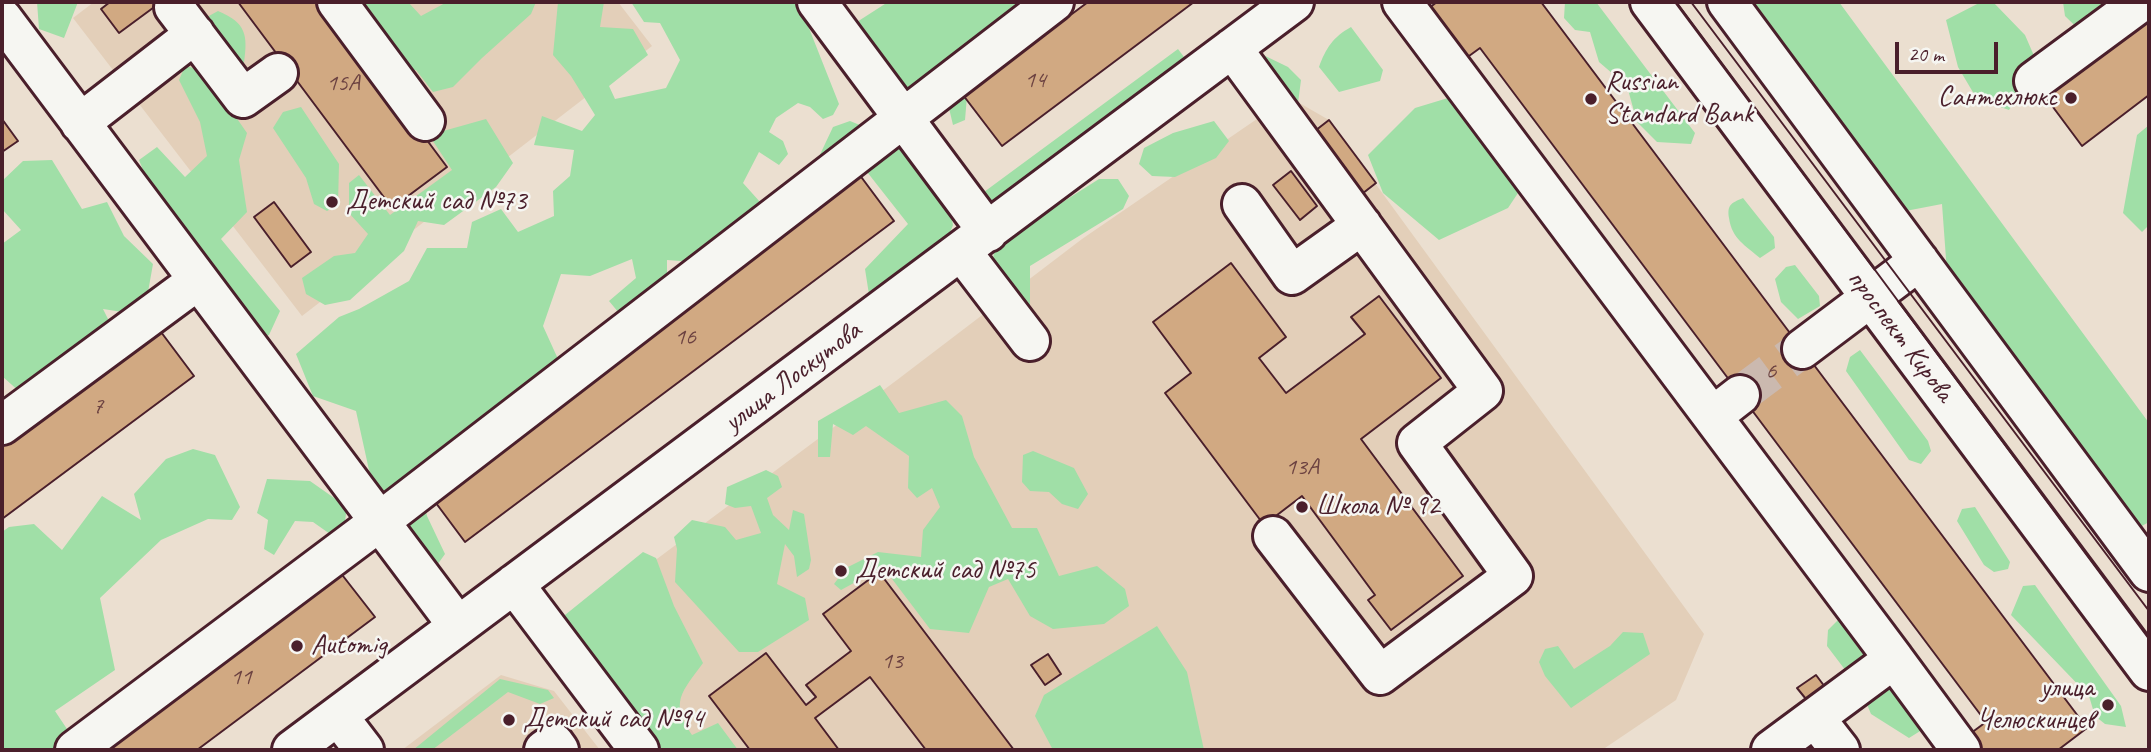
<!DOCTYPE html>
<meta charset="utf-8">
<style>
body{margin:0}
#map{position:relative;width:2151px;height:752px;overflow:hidden;background:#ebdfd0;font-family:Caveat,sans-serif}
canvas{display:block}
.frame{position:absolute;inset:0;border:4px solid #4a1f2b;pointer-events:none}
.scale{position:absolute;left:1895px;top:42px;width:103px;height:32px;box-sizing:border-box;border:4px solid #4a1f2b;border-top:0;padding-left:9px;font-size:21px;line-height:24px;white-space:nowrap;color:#4a1f2b;-webkit-text-stroke:5px #f6f6f2;paint-order:stroke}
</style>
<div id="map">
<canvas width="2151" height="752"></canvas>
<div class="frame"></div>
<div class="scale">20 m</div>
</div>
<script>
const c = document.querySelector('canvas').getContext('2d');
c.lineJoin = 'round';
function fill(path, color) { c.fillStyle = color; c.fill(path, 'evenodd'); }
function strokePath(path, color, width, dash) { c.strokeStyle = color; c.lineWidth = width; c.lineCap = dash ? 'butt' : 'round'; c.setLineDash(dash || []); c.stroke(path); }
function label(font, color, halo, rows, align = 'center') {
  c.font = font + ' Caveat,sans-serif'; c.lineWidth = 5; c.setLineDash([]); c.textBaseline = 'middle'; c.strokeStyle = halo; c.fillStyle = color; for (const [text, x, y, turn = 0] of rows) {
    c.save(); c.translate(x, y); c.rotate((+turn || 0) * Math.PI / 180); c.textAlign = isNaN(turn) ? turn : align; if (halo) c.strokeText(text, 0, 0); c.fillText(text, 0, 0); c.restore();
  }
}
const built = new Path2D(`
 M94,2H618L652,46L302,316L73,18Z
 M1289,97L1329,120L1704,634L1676,700L1602,750H667L571,623L897,380L1082,239Z
 M501,675L554,691L600,750H402Z`);
const green = new Path2D(`
 M37,2H78L64,38L39,29Z
 M354,2H408L421,16L447,2H536L531,14L482,58L453,87L433,92L416,70L379,72Z
 M558,2H604L600,27L633,29L648,55L609,86L615,99L666,88L680,60L660,23L644,22L631,2H802L801,8L839,104L833,115L823,119L810,107L798,103L776,118L769,132L783,141L788,154L779,165L759,152L743,183L769,212L707,263L667,260V305L634,331L609,301L636,278L632,259L590,276L561,274L543,326L568,381L422,491L427,516L445,554L435,568L395,518L369,470L356,411L313,396L296,354L339,317L359,309L409,281L427,248H467L472,222L501,209L518,232L554,216L553,191L570,176L574,150L534,145L542,116L582,131L595,115L571,76L553,55Z
 M888,2H1054L969,72L965,120L953,125L944,87L905,94L846,29Z
 M1565,2H1596L1695,133L1691,144L1657,142L1637,122L1627,86L1599,62L1590,32L1575,30L1564,18Z
 M1737,2H1839L2149,423V522L2140,527L1948,286L1942,204L1895,213Z
 M1981,2H1993L2025,35L2038,65L2009,110L1977,99L1958,67L1946,20Z
 M2063,2H2149L2099,49L2065,16Z
 M218,11C246,23 248,34 244,63L226,69L202,35L207,17Z
 M1351,27L1383,70L1380,81L1339,92L1319,67C1326,48 1333,37 1351,27Z
 M1178,49L1190,65L991,207L984,192Z
 M1255,51L1288,67L1301,80L1297,111Z
 M185,66L203,70L247,133L239,160L247,212L221,239L280,311L269,335L248,343L156,202L139,160L157,147L185,177L207,156L200,122L179,80Z
 M1448,98L1520,190L1508,208L1439,240L1383,193L1368,155L1415,108Z
 M301,107L339,164L338,205L327,211L314,204L306,178L273,128L283,112Z
 M486,119L513,163L496,187L444,225L418,221L404,251L350,300L325,305L306,294L302,278L334,256L355,253L368,234L349,213V183L359,175L390,215L452,170L429,135Z
 M850,121L894,139L946,192L953,225L941,255L870,301L865,269L908,224L860,163H816L833,127Z
 M1214,121L1229,141L1216,158L1175,177L1152,176L1139,164L1144,148L1173,133Z
 M2149,125V225L2142,232L2123,213L2137,135Z
 M52,160L82,209L107,202L124,236L153,264L148,292L129,313L103,309L120,343L31,402L2,376V244L21,230L2,209V181L23,161Z
 M1099,179H1118L1129,196L1123,209L1030,266V312L992,271L994,251L1006,238Z
 M1743,198L1774,237L1775,248L1760,258C1745,245 1732,239 1729,218C1727,205 1731,203 1743,198Z
 M1795,265L1819,296L1820,306L1798,319L1781,302L1775,279L1786,267Z
 M1860,350L1928,441L1931,451L1921,464L1909,460L1846,371L1850,357Z
 M880,385L899,413L946,400L962,416L974,457L1012,528H1037L1059,576L1097,566L1125,589L1129,606L1104,624L1053,629L1030,616L1008,579L989,587L969,633L930,629L883,567L841,590L834,584L846,568L878,552L921,557L923,530L940,507L932,488L917,498L908,488L909,456L866,426L853,435L833,424L830,457H818V421Z
 M193,449L215,455L240,507L232,520L208,519L161,540L100,598L115,670L55,711L81,750H2V532L9,527L34,524L62,550L102,496L141,520L134,494L166,459Z
 M1033,451L1074,468L1088,494L1078,509L1062,504L1049,492L1030,491L1022,482L1023,455Z
 M766,470L778,476L782,487L767,498L773,515L789,530L793,510L804,514L811,560L809,569L797,577L794,556L785,544L777,584L805,598L809,620L758,652H739L675,582L677,549L674,537L692,520L725,527L736,540L761,533L751,506L735,508L725,504L727,487Z
 M267,479L310,481L347,507L345,521L330,534L313,522L295,521L274,555L264,549L268,520L257,513Z
 M1975,507L2010,562L2008,569L1994,572L1984,565L1957,521L1962,509Z
 M643,552L656,558L674,606L703,663C682,692 669,702 692,735L718,723L738,750H641L563,637L565,615Z
 M2035,585L2121,706L2126,727L2105,724L2095,716L2089,696L2011,615L2023,586Z
 M1838,620L1853,621L1878,654L1849,675L1827,646L1828,630Z
 M1157,626L1187,672L1204,750H1053L1035,716L1044,695Z
 M1623,632L1643,633L1650,654L1571,708L1545,676L1539,662L1545,649L1558,646L1574,669L1610,646Z
 M500,679L548,690L554,698L540,704L508,692L432,750H413Z
 M1888,680L1933,723L1909,738L1871,714L1866,702Z`);
const building = new Path2D(`
 M110,2H161L119,33L101,9Z
 M238,2H324L447,167L392,208Z
 M1088,2H1194L1002,146L963,95Z
 M1437,2H1541L2087,728L2058,750H1972L1963,739L1986,722L1480,48L1458,64L1421,14Z
 M2149,16V95L2082,146L2044,95Z
 M2,119L18,141L2,152Z
 M1329,120L1376,183L1358,197L1311,134Z
 M856,170L894,221L465,542L427,491Z
 M1291,171L1317,206L1300,220L1273,185Z
 M274,202L311,252L291,267L254,217Z
 M1231,263L1286,337L1259,358L1286,393L1365,334L1351,317L1379,296L1441,378L1361,439L1463,576L1391,630L1368,600L1375,595L1302,496L1264,525L1165,393L1191,373L1153,322Z
 M155,324L194,376L2,519V438Z
 M336,567L375,617L197,750H91Z
 M879,572L1014,750H926L870,677L815,718L839,750H750L709,696L766,653L806,705L816,697L806,685L851,651L823,614Z
 M1048,654L1061,674L1045,685L1031,665Z
 M1816,675L1828,691L1810,704L1797,688Z`);
const minorTunnel = new Path2D(`
 M1740,395L1802,349`);
const minor = new Path2D(`
 M177,2L174,7L243,98L278,73
 M337,2L425,121
 M817,2L988,232
 M1402,2L1894,659L1771,750
 M1650,2L2149,671
 M1727,2L2149,572
 M2,18L458,626
 M1232,48L1483,391L1417,443L1513,576L1380,675L1273,536
 M2034,81L2141,2
 M80,123L195,34
 M1242,204L1292,275L1362,225
 M962,252L1030,341
 M1802,349L1919,261
 M1713,416L1740,395
 M2,425L197,281
 M514,584L639,750
 M1894,659L1961,750
 M338,716L364,750
 M1815,718L1840,750
 M75,750L379,522L1054,2
 M292,750L1294,2
 M544,750L554,743L559,750`);
const tram = new Path2D(`
 M1676,2L2149,639
 M1691,2L2149,611`);
const markers = [
 [2071,98,7,"#4a1f2b"],
 [1591,99,7,"#4a1f2b"],
 [332,202,7,"#4a1f2b"],
 [1302,507,7,"#4a1f2b"],
 [841,571,7,"#4a1f2b"],
 [297,646,7,"#4a1f2b"],
 [2108,705,7,"#4a1f2b"],
 [509,720,7,"#4a1f2b"]
];
const numberNames = [
 ["14",1035,81],
 ["15А",343,84],
 ["16",685,338],
 ["6",1771,372],
 ["7",98,407],
 ["13А",1302,468],
 ["13",892,662],
 ["11",241,678]
];
const poiNames = [
 ["Russian",1605,83],
 ["Standard Bank",1605,115],
 ["Сантехлюкс",2057,98,"right"],
 ["Детский сад №73",346,202],
 ["Школа № 92",1316,507],
 ["Детский сад №75",855,571],
 ["Automig",311,646],
 ["улица",2094,689,"right"],
 ["Челюскинцев",2094,721,"right"],
 ["Детский сад №94",523,720]
];
const streetNames = [
 ["проспект Кирова",1900,336,53],
 ["улица Лоскутова",793,377,-37]
];
fill(built, '#e3cfb9');
fill(green, '#a0dfa7');
fill(building, '#d1a982');
strokePath(building, '#4a1f2b', 2);
strokePath(minorTunnel, '#cbb9af', 38, [38, 19]);
strokePath(minor, '#4a1f2b', 44);
strokePath(minor, '#f6f6f2', 38);
strokePath(tram, '#4a1f2b', 2);
for (const [x, y, r, color] of markers) { const dot = new Path2D(); dot.arc(x, y, r, 0, 2 * Math.PI); c.fillStyle = color; c.fill(dot); strokePath(dot, '#f6f6f2', 2.5); }
label('24px', '#6c4241', null, numberNames);
label('28px', '#4a1f2b', '#f6f6f2', poiNames, 'left');
label('28px', '#4a1f2b', '#f6f6f2', streetNames);
</script>
